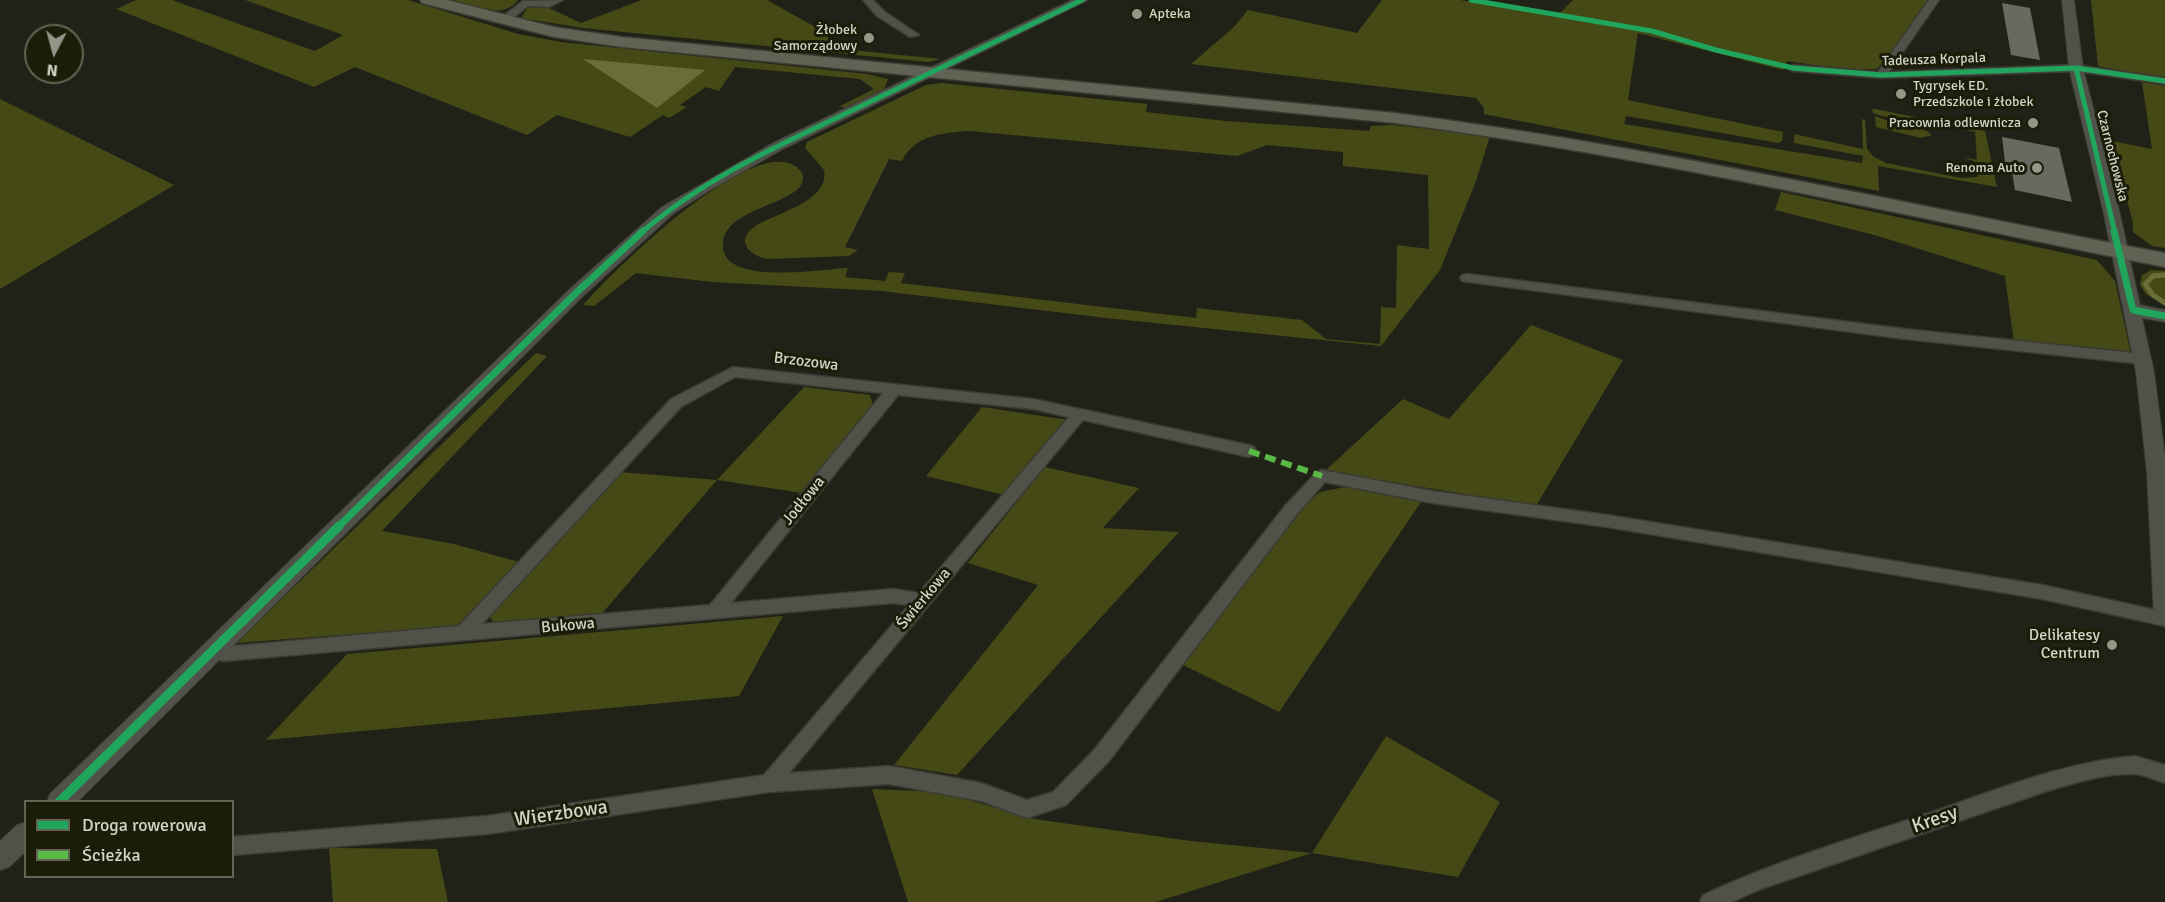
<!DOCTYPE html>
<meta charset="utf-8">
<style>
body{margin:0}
#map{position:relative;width:2165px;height:902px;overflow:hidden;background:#202217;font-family:Signika,sans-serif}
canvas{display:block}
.legend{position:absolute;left:24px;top:800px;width:210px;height:78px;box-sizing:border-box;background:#1b1d09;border:2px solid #646655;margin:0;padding:8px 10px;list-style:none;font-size:18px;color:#d2d4c8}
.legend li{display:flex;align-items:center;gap:12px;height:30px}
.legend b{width:30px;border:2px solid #646655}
.north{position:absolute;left:24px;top:24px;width:60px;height:60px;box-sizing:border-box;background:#1b1d09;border:2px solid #646655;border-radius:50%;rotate:186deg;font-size:16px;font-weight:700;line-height:24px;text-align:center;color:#d2d4c8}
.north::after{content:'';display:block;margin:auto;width:21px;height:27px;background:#94968a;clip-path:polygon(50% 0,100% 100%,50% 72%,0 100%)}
</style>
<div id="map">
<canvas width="2165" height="902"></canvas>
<ul class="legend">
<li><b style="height:8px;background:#20a55d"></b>Droga rowerowa</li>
<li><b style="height:8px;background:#58b947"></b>Ścieżka</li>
</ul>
<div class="north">N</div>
</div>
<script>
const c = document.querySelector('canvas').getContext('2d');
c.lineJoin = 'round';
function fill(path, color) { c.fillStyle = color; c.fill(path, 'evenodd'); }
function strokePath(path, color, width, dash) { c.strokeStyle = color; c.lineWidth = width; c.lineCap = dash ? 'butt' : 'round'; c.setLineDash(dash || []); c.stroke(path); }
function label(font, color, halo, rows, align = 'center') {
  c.font = font + ' Signika,sans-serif'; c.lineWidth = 6; c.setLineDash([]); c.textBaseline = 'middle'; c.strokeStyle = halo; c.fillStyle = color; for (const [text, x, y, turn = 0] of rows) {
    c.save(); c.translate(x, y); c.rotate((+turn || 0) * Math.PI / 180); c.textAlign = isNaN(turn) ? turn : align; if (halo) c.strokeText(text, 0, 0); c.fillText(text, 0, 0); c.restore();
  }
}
const green = new Path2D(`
 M136,0H172L315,51L343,35L245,0H408L518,34L561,42L867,74L888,79L884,89L846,109L840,106L874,89L860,79L735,67L719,91L706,87L680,105L687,107L669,118L663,115L630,137L557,115L527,135L355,67L314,87L116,9Z
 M452,0H518C504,20 471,7 452,0Z
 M642,0H767L817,28L841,49L941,59L928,62L583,28L521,18L528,7L549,8L581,23Z
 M1382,0H1460L1556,17L1573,0H1931L1896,48L1877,69L1848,70L1787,61L1783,70L1638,33L1628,100L1783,132L1782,141L1778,143L1626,116L1624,124L1862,163L1863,156L1794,143V134L1863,149L1862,119L1865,120L1867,149L1874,157L1886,163L1961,178L1978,177L1976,162L1963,157L1977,160L1975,132L1938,124L1905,123L1873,113L1872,109H1875L1985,131L1997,187L1878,166L1879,191L1484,114V108L1476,98L1191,64L1234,27L1248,10L1357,33Z
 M2091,0H2165V79L2098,66Z
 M2142,82L2165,86V248L2152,246L2133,232V223L2112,141L2152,149Z
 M942,83L1147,104L1146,112L1226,121L1369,131L1371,126L1393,125L1490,136L1476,181L1440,270L1381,346L1106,318L881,291L712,282L636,273L594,306L583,305C614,270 743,143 791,164C796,166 802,171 803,176C806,206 720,205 723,247C725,286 822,269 848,268L845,277L885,281L889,272L905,273L901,283L1196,318L1197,308L1302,320L1326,339L1380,344L1381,307L1396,308L1397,245L1429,249L1428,175L1343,166V152L1267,145L1237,156L970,131C944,133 915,134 902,161L889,159L845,247L858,250L849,256L767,259C746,254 735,239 757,225C777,213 830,201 824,170L805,148L807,142L926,85Z
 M0,99L174,185L0,289Z
 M1875,116L1889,121L1920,126L1932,135L1921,138L1876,127Z
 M1781,192L2097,260L2115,281L2131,354L2014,343L2005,276L1878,236L1775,210Z
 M2151,270L2165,271V306L2146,294L2140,285L2142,275Z
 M1531,325L1623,360L1536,506L1325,471L1403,399L1449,419Z
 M536,353L547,356L382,531L454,544L519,562L458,626L236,643Z
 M804,387L870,395L874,408L802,493L717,480L599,617L495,625L490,617L537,562L619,472L717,480Z
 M982,407L1068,420L1004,495L926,476Z
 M1045,467L1139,488L1103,528L1179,532L957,775L894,765L1038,585L968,563Z
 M1345,487L1421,502L1279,712L1181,664L1304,506L1320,492Z
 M783,616L739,696L266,740L347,654Z
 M1386,736L1500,802L1458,877L1312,853L1156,902H908L872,789L942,792L1034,819L1191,841L1312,853Z
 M329,848L437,849L448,902H333Z`);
const water = new Path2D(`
 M583,59L705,70L657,108Z`);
const stream = new Path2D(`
 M2165,275L2153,276L2145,284L2153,295L2165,303`);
const building = new Path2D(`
 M2002,3L2030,8L2040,60L2011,55Z
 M2002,137L2059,148L2072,202L2015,190L2011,166L2005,162Z`);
const minor = new Path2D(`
 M563,0L549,7L528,6L506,23L497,21L523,1Z
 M863,0H873L885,12L919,35L910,37L877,16Z
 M1929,0H1939L1889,72L2076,65L2165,78V84L2076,71L1881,78L1793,71L1788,68L1793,65L1878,72Z
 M1467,274L1905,329L2143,354L2150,359L2143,364L1905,339L1462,281L1460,278L1462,275Z
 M733,367L1033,399L1249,445L1254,447L1256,451L1254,455L1249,457L1083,420L789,773L889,766L981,783L1027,800L1053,792L1095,749L1285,506L1317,472L1322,470L1432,491L1607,515L2042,585L2165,612V626L2042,599L1607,527L1432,503L1325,482L1297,514L1109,761L1066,805L1027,818L981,801L889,784L769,792L487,834L232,855V837L487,816L764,775L909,605L893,603L224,661L206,657L203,652L206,647L212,645L224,647L459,626L671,399ZM735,377L883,393L710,605L482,624L681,407ZM898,395L1033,409L1069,417L919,593L893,589L731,603Z
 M2135,756L2165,765V783C2155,780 2143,774 2133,774C2103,773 2072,784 2044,792L1758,890L1732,902H1700L1703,895C1776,861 1853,838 1929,813C1996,790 2064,762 2135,756Z`);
const tertiary = new Path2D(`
 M1072,0H1088L783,149L710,190L674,213L582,297L77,802H47L50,794L570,289L662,207L773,143Z
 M2062,0H2074L2083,68L2119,210L2140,305L2165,310V322L2142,318L2154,372L2165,458V626L2157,624L2154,617L2147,473L2136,372L2103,210L2069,68Z
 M26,822V851L9,867L0,870V841L17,825Z`);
const primary = new Path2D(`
 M420,0H447L554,27L622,37L1395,113C1654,146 1908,205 2165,253V267C1908,217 1654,157 1395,123L622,47L554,37L422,3Z`);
const quiet = new Path2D(`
 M1249,451L1322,476`);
const cyclewayFar2 = new Path2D(`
 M1471,0L1652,31L1716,50L1793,68L1881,75L2076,68L2165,81
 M2076,68L2115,233
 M641,233C703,179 779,145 853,110C929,73 1006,37 1082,0`);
const cyclewayFar1 = new Path2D(`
 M2114,231L2133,310L2165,316
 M337,528L576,293L643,231`);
const cycleway = new Path2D(`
 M59,802L339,526`);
const markers = [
 [1137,14,6,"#94968a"],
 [869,38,6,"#94968a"],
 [1901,94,6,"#94968a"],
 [2033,123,6,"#94968a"],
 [2037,168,6,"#94968a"],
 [2112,645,6,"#94968a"]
];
const farPoinames = [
 ["Apteka",1149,14,"left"],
 ["Żłobek",857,30],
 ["Samorządowy",857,46],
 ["Tygrysek ED.",1913,86,"left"],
 ["Przedszkole i żłobek",1913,102,"left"],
 ["Pracownia odlewnicza",2021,123],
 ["Renoma Auto",2025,168]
];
const farStreetnames = [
 ["Tadeusza Korpala",1934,60,-2],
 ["Czarnochowska",2112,156,76]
];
const streetNames = [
 ["Brzozowa",806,362,7],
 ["Jodłowa",804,501,-51],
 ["Świerkowa",924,599,-50],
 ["Bukowa",568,626,-5]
];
const poiNames = [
 ["Delikatesy",2100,636],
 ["Centrum",2100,654]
];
const nearStreetnames = [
 ["Wierzbowa",561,814,-8],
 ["Kresy",1935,820,-19]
];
fill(green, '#454916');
fill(water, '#696e37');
strokePath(stream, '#696e37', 5);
fill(building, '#686960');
strokePath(minor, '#3a3b33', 3);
strokePath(tertiary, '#3a3b33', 2);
strokePath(primary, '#3a3b33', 3);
fill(minor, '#505249');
fill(tertiary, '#505249');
fill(primary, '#606254');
strokePath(quiet, '#58b947', 6, [11, 6]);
strokePath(cyclewayFar2, '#20a55d', 5);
strokePath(cyclewayFar1, '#20a55d', 7);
strokePath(cycleway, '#20a55d', 9);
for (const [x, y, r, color] of markers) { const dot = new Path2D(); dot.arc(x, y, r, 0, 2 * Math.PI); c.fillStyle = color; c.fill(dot); strokePath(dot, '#1b1d09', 2); }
label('14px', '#d2d4c8', '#1b1d09', farPoinames, 'right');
label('14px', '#d2d4c8', '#1b1d09', farStreetnames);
label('16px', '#d2d4c8', '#1b1d09', streetNames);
label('16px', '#d2d4c8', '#1b1d09', poiNames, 'right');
label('20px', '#d2d4c8', '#1b1d09', nearStreetnames);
</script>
